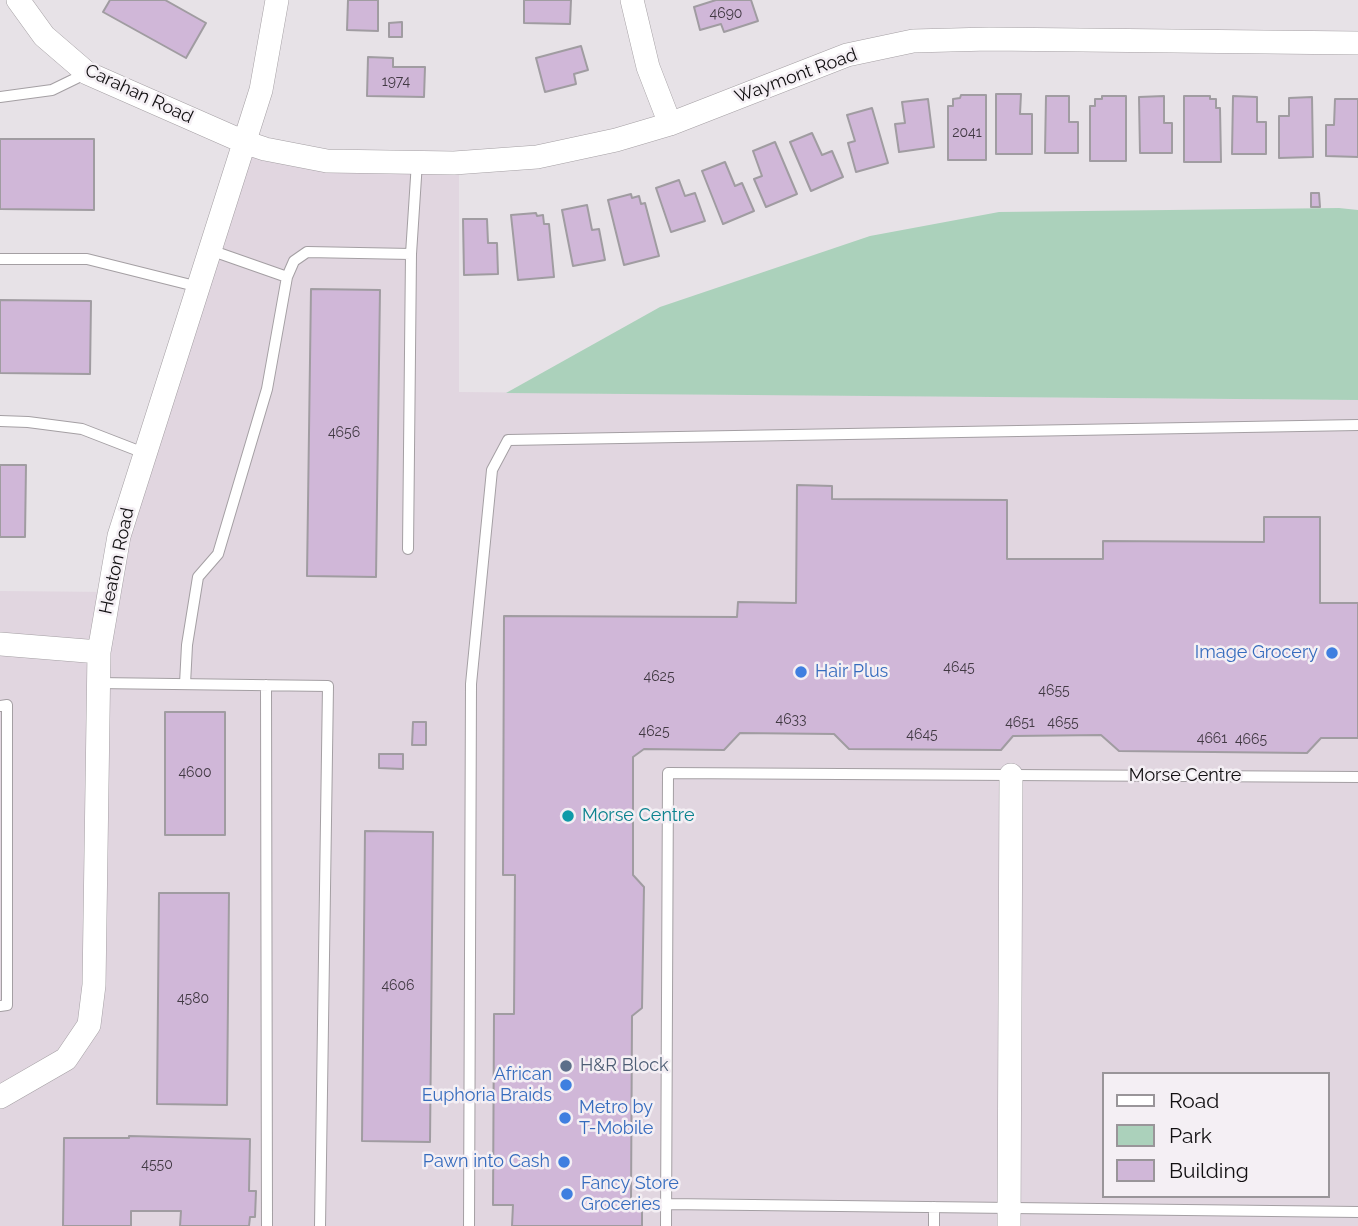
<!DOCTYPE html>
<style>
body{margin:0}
#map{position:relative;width:1358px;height:1226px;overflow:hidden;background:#e7e2e7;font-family:Raleway,sans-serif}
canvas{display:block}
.legend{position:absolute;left:1102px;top:1072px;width:228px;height:126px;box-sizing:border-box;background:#f4eff4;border:2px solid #999599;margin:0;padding:9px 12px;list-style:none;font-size:21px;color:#110f11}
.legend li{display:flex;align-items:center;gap:14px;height:35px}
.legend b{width:35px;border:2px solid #999599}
</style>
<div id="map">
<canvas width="1358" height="1226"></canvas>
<ul class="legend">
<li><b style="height:9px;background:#fff"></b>Road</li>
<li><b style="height:19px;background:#abd1bb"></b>Park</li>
<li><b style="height:19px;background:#d0b7d8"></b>Building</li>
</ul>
</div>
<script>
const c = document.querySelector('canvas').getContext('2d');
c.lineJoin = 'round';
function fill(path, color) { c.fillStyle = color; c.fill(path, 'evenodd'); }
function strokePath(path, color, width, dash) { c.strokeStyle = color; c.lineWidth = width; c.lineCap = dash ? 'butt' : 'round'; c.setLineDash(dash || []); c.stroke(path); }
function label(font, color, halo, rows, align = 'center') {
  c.font = font + ' Raleway,sans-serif'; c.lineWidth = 5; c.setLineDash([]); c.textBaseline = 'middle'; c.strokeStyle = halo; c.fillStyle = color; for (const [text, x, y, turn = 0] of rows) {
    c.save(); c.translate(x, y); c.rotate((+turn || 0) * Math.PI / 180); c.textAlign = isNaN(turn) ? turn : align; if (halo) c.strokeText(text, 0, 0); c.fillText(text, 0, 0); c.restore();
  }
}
const built = new Path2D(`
 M242,134L314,155L459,159V392L1358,400V1226H0V591L111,592ZM1104,1074H1328V1196H1104Z`);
const green = new Path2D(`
 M1339,208L1358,210V400L506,393L660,307L870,236L999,212Z`);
const building = new Path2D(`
 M110,0H165L206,23L186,58L103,12Z
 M348,0H378V31L347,30Z
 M524,0H571L570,24L524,23Z
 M716,0H751L758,21L724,32L721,24L700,30L694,7Z
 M402,22V37H389V23Z
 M581,46L588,70L574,74L576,84L545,92L536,58Z
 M368,57L393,58V67H425L424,97L367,96Z
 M996,94H1021L1020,114H1032V154H996Z
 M961,95H986V160H948V106H953V99L960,98Z
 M1046,96H1069V122H1078V153H1045Z
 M1102,96H1126V161H1090V106H1095V99H1102Z
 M1164,96V123H1172V153H1140L1139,97Z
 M1184,96H1210V99H1216V108H1220L1221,162H1184Z
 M1233,96L1257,97V122H1266V154H1232Z
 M1312,97L1313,157L1279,158V116H1289V98Z
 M928,99L934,147L899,152L895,124L905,123L902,102Z
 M1335,99H1358V157L1326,156V125H1334Z
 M872,108L888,163L856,172L848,143L855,141L847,115Z
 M812,133L822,155L832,151L843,177L811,191L790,142Z
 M0,139H94V210L0,209Z
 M775,142L797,194L766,207L754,179L762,176L753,151Z
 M725,162L735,186L742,183L754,211L723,224L702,171Z
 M679,180L685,196L695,193L705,221L671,232L656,188Z
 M1311,193H1319L1320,207H1311Z
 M631,194L632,198L639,196L641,204L645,203L659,256L624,265L608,200Z
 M587,205L592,230L599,229L605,260L573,266L562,210Z
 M536,213L537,216L543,215L544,224H549L554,277L518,280L511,215Z
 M463,219H487L488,243H497L498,274L464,275Z
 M311,289L380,290L376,577L307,576Z
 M0,300L91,301L90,374L0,373Z
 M0,465H26L25,537H0Z
 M797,485L832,486V499L1007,500V559H1103V541L1264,542V517H1320V603H1358V738H1321L1307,753L1119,751L1101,735L1013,736L1001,750L849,749L834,734L740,733L724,750L644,749L633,757V875L644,887L642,1008L632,1016L631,1203L642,1212V1226H512L513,1205H493L494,1014H514L515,875H503L504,616L737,617L738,602L796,603Z
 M165,712H225V835H165Z
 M413,722H426V745H412Z
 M379,754H403V769L379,768Z
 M365,831L433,832L430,1142L362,1141Z
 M159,893H229L227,1105L157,1104Z
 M129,1136L250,1139L249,1191H256L255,1217H250L249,1226H180L181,1211H131V1226H63L64,1138H129Z`);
const lane = new Path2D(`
 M0,97L52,90L87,73
 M0,259H87L199,287
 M287,277L294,261L307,252L411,254L417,162
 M0,421L28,422L82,429L144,453
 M408,549L411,254
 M97,683L328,686L320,1226
 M185,684L187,645L198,577L218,554L267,389L287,277L210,250
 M266,685L267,1226
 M0,706L7,705V1005L0,1006
 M666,1204L1358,1212
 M469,1226L471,684L492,470L508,440L1358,425
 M666,1226L668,773L1358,777
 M934,1226V1207`);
const street = new Path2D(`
 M18,0L44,36L87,73L244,142L265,149L327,161L454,163L537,157L616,140L670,124L847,55L913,41L989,39L1358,43
 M632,0L648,67L670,124
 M0,644L99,652
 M0,1097L66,1059L89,1025L94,985L99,652L119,536L261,90L277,0
 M1009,1226L1011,775`);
const markers = [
 [1332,653,7,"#3f7fe0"],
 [801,672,7,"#3f7fe0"],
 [568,816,7,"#0f9aa8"],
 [566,1066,7,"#5c6f8a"],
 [566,1085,7,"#3f7fe0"],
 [565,1118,7,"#3f7fe0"],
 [564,1162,7,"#3f7fe0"],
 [567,1194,7,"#3f7fe0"]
];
const numberNames = [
 ["4690",726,14],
 ["1974",396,82],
 ["2041",967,133],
 ["4656",344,433],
 ["4645",959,668],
 ["4625",659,677],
 ["4655",1054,691],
 ["4633",791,720],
 ["4651",1020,723],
 ["4655",1063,723],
 ["4625",654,732],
 ["4645",922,735],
 ["4661",1212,739],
 ["4665",1251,740],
 ["4600",195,773],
 ["4606",398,986],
 ["4580",193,999],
 ["4550",157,1165]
];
const streetNames = [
 ["Waymont Road",796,76,-20],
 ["Carahan Road",139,94,25],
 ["Heaton Road",117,561,-78],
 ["Morse Centre",1185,776]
];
const shopNames = [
 ["Image Grocery",1318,653],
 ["Hair Plus",815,672,"left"],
 ["African",552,1075],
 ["Euphoria Braids",552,1096],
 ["Metro by",579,1108,"left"],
 ["T-Mobile",579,1129,"left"],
 ["Pawn into Cash",550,1162],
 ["Fancy Store",581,1184,"left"],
 ["Groceries",581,1205,"left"]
];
const cultureNames = [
 ["Morse Centre",582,816]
];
const serviceNames = [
 ["H&R Block",580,1066]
];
fill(built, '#e1d6e0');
fill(green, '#abd1bb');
fill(building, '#d0b7d8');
strokePath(building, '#a09ca1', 2);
strokePath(lane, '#a49fa3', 12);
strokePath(street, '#a49fa3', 24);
strokePath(lane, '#fff', 10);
strokePath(street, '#fff', 23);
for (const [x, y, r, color] of markers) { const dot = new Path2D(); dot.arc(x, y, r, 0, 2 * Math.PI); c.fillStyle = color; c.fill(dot); strokePath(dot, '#f4eff4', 2.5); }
label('14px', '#413943', null, numberNames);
label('18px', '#110f11', '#f4eff4', streetNames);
label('18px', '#366cbe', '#f4eff4', shopNames, 'right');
label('18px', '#0d838f', '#f4eff4', cultureNames, 'left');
label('18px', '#4e5e75', '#f4eff4', serviceNames, 'left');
</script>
